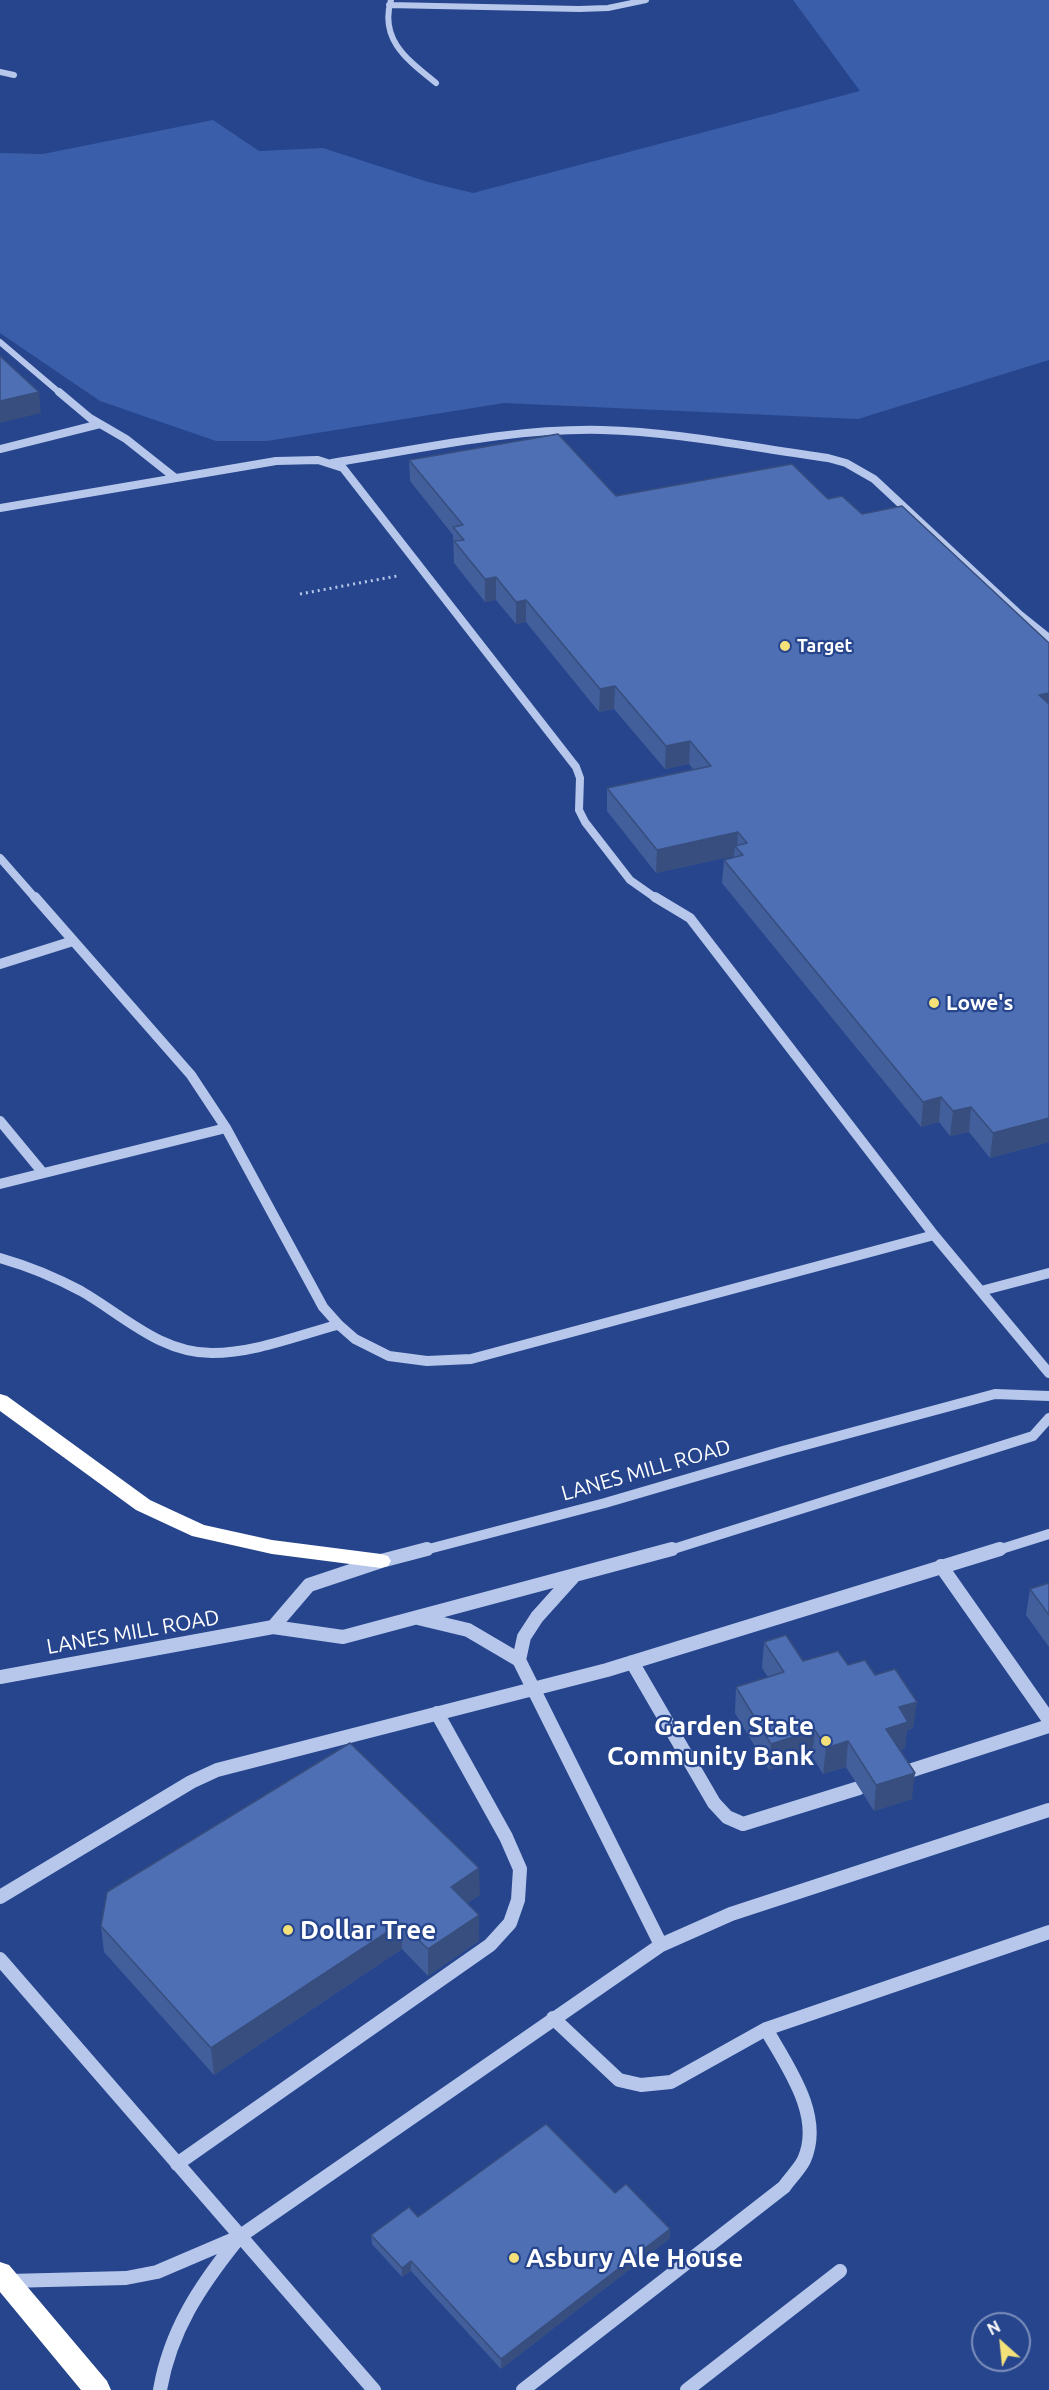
<!DOCTYPE html>
<style>
body{margin:0}
#map{position:relative;width:1049px;height:2390px;overflow:hidden;background:#26458d;font-family:Ubuntu,sans-serif}
canvas{display:block}
.north{position:absolute;left:971px;top:2312px;width:60px;height:60px;box-sizing:border-box;background:#26458d;border:2px solid #7d8fbb;border-radius:50%;rotate:333deg;font-size:16px;font-weight:700;line-height:24px;text-align:center;color:#fff}
.north::after{content:'';display:block;margin:auto;width:21px;height:27px;background:#f4e17a;clip-path:polygon(50% 0,100% 100%,50% 72%,0 100%)}
</style>
<div id="map">
<canvas width="1049" height="2390"></canvas>
<div class="north">N</div>
</div>
<script>
const c = document.querySelector('canvas').getContext('2d');
c.lineJoin = 'round';
function fill(path, color) { c.fillStyle = color; c.fill(path, 'evenodd'); }
function strokePath(path, color, width, dash) { c.strokeStyle = color; c.lineWidth = width; c.lineCap = dash ? 'butt' : 'round'; c.setLineDash(dash || []); c.stroke(path); }
function label(font, color, halo, rows, align = 'center') {
  c.font = font + ' Ubuntu,sans-serif'; c.lineWidth = 4.5; c.setLineDash([]); c.textBaseline = 'middle'; c.strokeStyle = halo; c.fillStyle = color; for (const [text, x, y, turn = 0] of rows) {
    c.save(); c.translate(x, y); c.rotate((+turn || 0) * Math.PI / 180); c.textAlign = isNaN(turn) ? turn : align; if (halo) c.strokeText(text, 0, 0); c.fillText(text, 0, 0); c.restore();
  }
}
const green = new Path2D(`
 M793,0H1049V360L858,419L504,403L267,441H216L100,401L0,333V153L43,154L213,120L259,151L323,148L428,182L473,193L860,91Z`);
const path = new Path2D(`
 M300,594L397,576`);
const minorFar3 = new Path2D(`
 M391,0C379,40 408,60 436,83
 M389,5L579,9L608,8L646,0
 M0,72L14,75
 M0,342L60,393`);
const minorFar2 = new Path2D(`
 M59,392L90,418L126,439L174,477
 M0,449L100,424
 M332,463C421,449 512,428 602,430C678,432 754,448 828,458L846,463L874,479L1020,615L1049,638
 M0,508L276,461L318,460L343,468L576,767L580,778L579,810L585,822L630,880L657,899
 M0,858L36,899`);
const minorFar1 = new Path2D(`
 M35,897L191,1075L226,1128L323,1307L339,1325L355,1339L389,1356L427,1361L471,1359L934,1235
 M655,897L690,918L934,1235L1049,1373
 M0,964L73,941
 M0,1121L43,1173
 M0,1184L226,1128
 M0,1258C28,1266 55,1277 81,1291C123,1315 160,1353 212,1353C254,1353 296,1336 337,1325
 M981,1291L1049,1273
 M421,1551L605,1503L783,1451L995,1394L1049,1396
 M667,1551L1033,1436L1049,1418
 M995,1551L1049,1534`);
const minor = new Path2D(`
 M941,1566L1049,1720
 M418,1618L468,1630L519,1660L661,1945
 M273,1627L309,1585L381,1561L427,1549
 M519,1660L524,1637L537,1617L573,1577
 M632,1662L714,1803L727,1817L743,1824L859,1788
 M0,1677L273,1627L343,1637L672,1549
 M900,1774L1049,1726
 M0,1897L191,1782L217,1770L607,1670L1000,1549
 M0,1959L374,2390
 M553,2018L619,2080L641,2085L671,2082L766,2029L1049,1932
 M177,2164L490,1945L510,1923L518,1900L520,1869L506,1837L437,1713
 M9,2281L126,2278L157,2272L239,2237L661,1945L731,1914L1049,1810
 M160,2390C170,2331 200,2286 237,2240
 M523,2390L784,2187C790,2178 799,2170 804,2160C824,2116 787,2066 766,2029
 M687,2390L840,2271`);
const highway = new Path2D(`
 M0,1394L7,1396L150,1500L204,1525L272,1540L381,1554L388,1556L391,1561L388,1566L381,1568L272,1554L192,1536L136,1510L0,1411Z
 M0,2262L9,2265L107,2381L111,2390H81L0,2292Z`);
const wall = new Path2D(`
 M409,460L616,496L828,499L862,514L1049,643V1142L990,1158L969,1132L950,1136L939,1122L921,1127L722,883L724,860L734,857V856L656,873L607,811V788L693,769L689,764L665,769L614,709L599,712L526,622L516,624L496,600L485,602L454,563L453,535L410,481Z
 M1049,1583V1647L1026,1615L1030,1589Z
 M764,1642L803,1661L848,1665L875,1675L913,1728L907,1730L905,1748L900,1750L912,1799L874,1811L846,1767L823,1774L812,1756L769,1770L735,1713L736,1687L768,1677L762,1668Z
 M480,1895L467,1903L479,1915V1941L428,1976L402,1949L214,2075L104,1952L101,1926Z
 M615,2193L670,2238L501,2369L411,2271L402,2277L372,2244L371,2235L418,2217Z`);
const shadedWall = new Path2D(`
 M39,392L41,413L0,423V401Z
 M496,577V600L485,602V579Z
 M526,600V622L516,624V602Z
 M615,686L614,709L599,712L600,689Z
 M1049,693V715L1039,695Z
 M690,741L689,764L665,769L666,746Z
 M738,832L737,848L735,846L734,856L656,873L657,850Z
 M941,1097L939,1122L921,1127L923,1102Z
 M971,1107L969,1132L950,1136L953,1111Z
 M1049,1118V1142L990,1158L993,1133Z
 M917,1702L913,1728L907,1730L905,1748L884,1755L886,1729L899,1707Z
 M815,1730L812,1756L769,1770L771,1744Z
 M848,1741L846,1767L823,1774L826,1748Z
 M915,1773L912,1799L874,1811L876,1785Z
 M479,1868L480,1895L451,1913V1887Z
 M479,1915V1941L428,1976V1949Z
 M401,1923L402,1949L214,2075L211,2048Z
 M670,2229V2238L501,2369V2359Z
 M411,2261V2271L402,2277V2268Z`);
const building = new Path2D(`
 M0,356L39,392L0,401Z
 M558,434L616,496L792,464L828,499L842,496L862,514L902,506L1049,643V693L1039,695L1049,704V1118L993,1133L971,1107L953,1111L941,1097L923,1102L724,860L743,855L735,846L747,843L738,832L657,850L607,788L711,766L690,741L666,746L615,686L600,689L526,600L516,602L496,577L485,579L454,541L464,540L453,527L463,525L409,460Z
 M1049,1583V1615L1030,1589Z
 M786,1635L803,1661L838,1651L848,1665L865,1660L875,1675L895,1669L917,1702L899,1707L908,1722L886,1729L915,1773L876,1785L848,1741L826,1748L815,1730L771,1744L736,1687L784,1672L764,1642Z
 M350,1743L479,1868L451,1887L479,1915L428,1949L401,1923L211,2048L101,1926L107,1892Z
 M546,2124L615,2193L626,2184L670,2229L501,2359L411,2261L402,2268L371,2235L409,2207L418,2217Z`);
const markers = [
 [785,646,6,"#f4e17a"],
 [934,1003,6,"#f4e17a"],
 [826,1741,6,"#f4e17a"],
 [288,1930,6,"#f4e17a"],
 [514,2258,6,"#f4e17a"]
];
const farPoinames = [
 ["Target",797,646]
];
const poiNames = [
 ["Lowe's",946,1003]
];
const streetNames = [
 ["LANES MILL ROAD",646,1470,-16],
 ["LANES MILL ROAD",133,1632,-10]
];
const nearPoinames = [
 ["Garden State",814,1726,"right"],
 ["Community Bank",814,1756,"right"],
 ["Dollar Tree",300,1930],
 ["Asbury Ale House",526,2258]
];
fill(green, '#3a5eaa');
strokePath(path, '#b6c7eb', 3, [2, 4]);
strokePath(minorFar3, '#b6c7eb', 6);
strokePath(minorFar2, '#b6c7eb', 8);
strokePath(minorFar1, '#b6c7eb', 10);
strokePath(minor, '#b6c7eb', 14);
fill(highway, '#fff');
fill(wall, '#435f9b');
fill(shadedWall, '#374e7e');
fill(building, '#4e6fb4');
strokePath(building, '#374e7e', 1.5);
for (const [x, y, r, color] of markers) { const dot = new Path2D(); dot.arc(x, y, r, 0, 2 * Math.PI); c.fillStyle = color; c.fill(dot); strokePath(dot, '#26458d', 2); }
label('bold 18px', '#fff', '#26458d', farPoinames, 'left');
label('bold 21px', '#fff', '#26458d', poiNames, 'left');
label('21px', '#fff', '#26458d', streetNames);
label('bold 26px', '#fff', '#26458d', nearPoinames, 'left');
</script>
